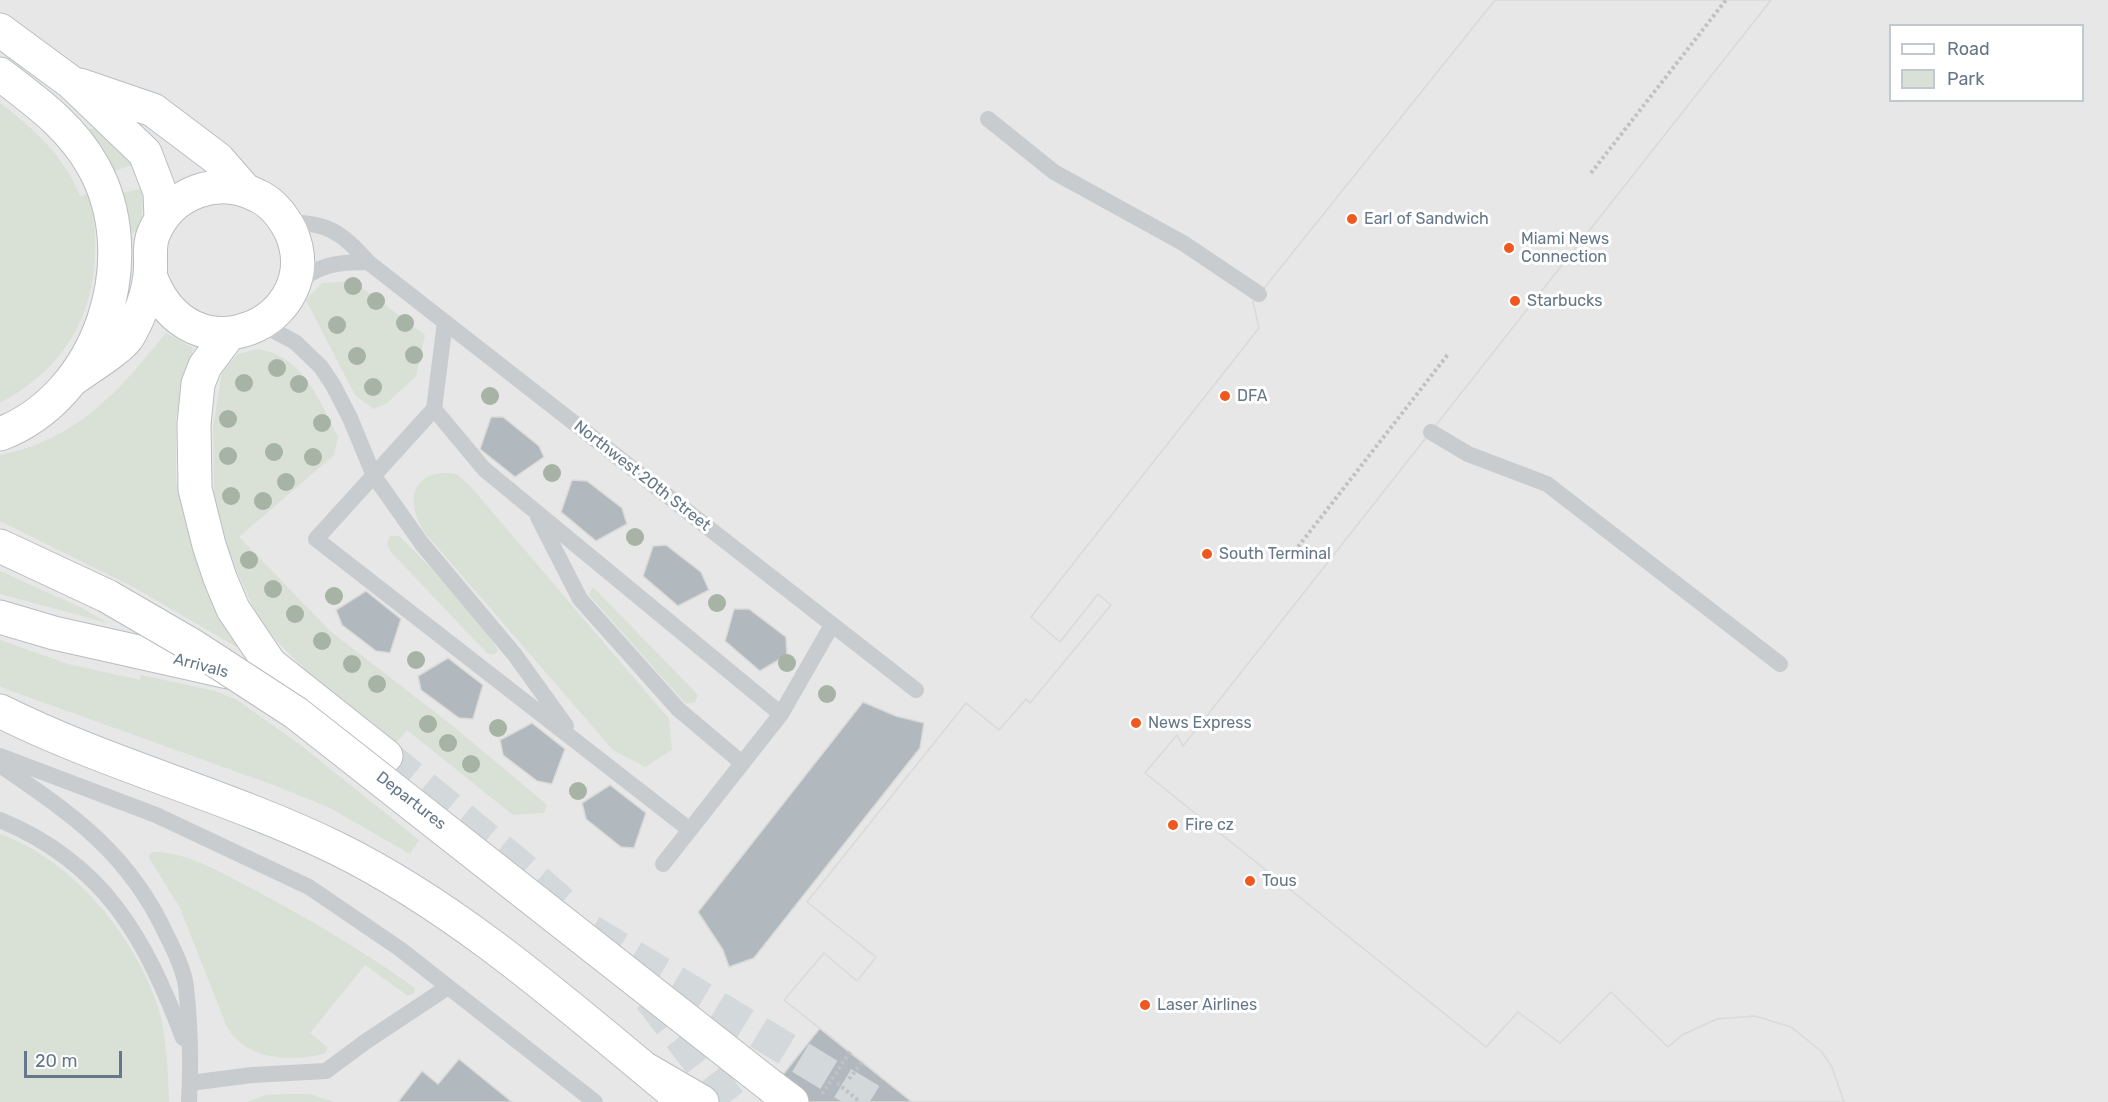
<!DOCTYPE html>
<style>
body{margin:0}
#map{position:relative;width:2108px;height:1102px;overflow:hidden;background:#f8f8f5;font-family:Rubik,sans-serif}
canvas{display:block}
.legend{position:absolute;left:1889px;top:24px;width:195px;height:78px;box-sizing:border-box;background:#fff;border:2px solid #c1c9cf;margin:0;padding:8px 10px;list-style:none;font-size:18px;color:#657788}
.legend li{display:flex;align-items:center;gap:12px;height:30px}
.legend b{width:30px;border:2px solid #c1c9cf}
.scale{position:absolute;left:24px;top:1051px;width:98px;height:27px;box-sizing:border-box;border:3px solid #657788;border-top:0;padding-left:8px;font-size:18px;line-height:21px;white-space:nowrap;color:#657788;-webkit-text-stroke:4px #fff;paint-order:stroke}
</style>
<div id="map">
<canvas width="2108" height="1102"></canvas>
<ul class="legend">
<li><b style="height:8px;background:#fff"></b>Road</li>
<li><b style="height:16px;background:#d9e1d6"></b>Park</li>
</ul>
<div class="scale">20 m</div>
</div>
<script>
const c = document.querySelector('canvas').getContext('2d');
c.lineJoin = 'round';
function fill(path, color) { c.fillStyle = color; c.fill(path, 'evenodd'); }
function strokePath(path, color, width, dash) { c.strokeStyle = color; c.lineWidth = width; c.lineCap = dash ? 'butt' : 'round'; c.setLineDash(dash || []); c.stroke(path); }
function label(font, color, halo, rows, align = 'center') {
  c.font = font + ' Rubik,sans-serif'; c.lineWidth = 6; c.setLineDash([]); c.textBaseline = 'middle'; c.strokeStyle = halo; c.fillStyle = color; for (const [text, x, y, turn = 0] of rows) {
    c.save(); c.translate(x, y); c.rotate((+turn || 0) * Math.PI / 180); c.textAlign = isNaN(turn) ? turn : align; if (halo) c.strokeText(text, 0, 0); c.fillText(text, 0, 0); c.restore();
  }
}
const built = new Path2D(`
 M0,0H2108V1102H0ZM1890,26H2082V100H1890Z`);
const green = new Path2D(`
 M0,103C34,129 64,156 80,196L90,193C107,284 84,358 0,403Z
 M93,128L117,147L132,165L111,172L91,134L89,130Z
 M139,189L142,192C143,206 143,220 136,232L131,233L120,197L122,193Z
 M353,281L425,335L416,376L386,404L373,409L355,395L306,300L322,283Z
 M166,333L193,348L176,417V481L207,593L247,653L135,588L0,521V455C77,440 119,391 166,333Z
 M258,349C304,356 319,401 338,437L334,455L239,537L330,631L454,727L547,805L544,813L513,815L407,730L394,746L310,675L262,626L229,554L214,494L213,427L222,372L238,354Z
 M451,473L458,475L470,486L669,719L672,750L645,767L613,750L426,534C406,506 408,471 451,473Z
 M390,536H399C430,567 477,612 498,651L494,655L487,653L390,551L387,544Z
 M0,571L80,607L108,623L0,594Z
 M593,587L698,695L695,702L686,704L589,595Z
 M0,640L68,664L140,680L141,675L215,691L237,700L299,744L419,840L410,854L330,808L276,786L6,689L0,686Z
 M0,834C73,860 136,937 159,1010C167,1039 168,1072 169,1102H0Z
 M155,852C187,852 222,873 249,887C307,918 362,950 415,988L414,993L408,996L365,965L310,1033L327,1047L326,1053C292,1063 246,1060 227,1027L180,908L149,858L150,853Z
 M290,1094H310L335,1102H247L266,1095Z`);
const building = new Path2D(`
 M1495,0H1771L1183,746L1177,735L1145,773L1486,1047L1518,1012L1560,1043L1611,992L1668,1047L1682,1035L1717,1019L1755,1016L1791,1027L1821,1051L1832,1067L1844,1102H912L784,1000L824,953L857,981L876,957L807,902L966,703L999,730L1026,699L1030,703L1111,605L1098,594L1060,642L1031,617L1259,328L1253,302Z
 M1495,0H1771L1183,746L1177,735L1145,773L1486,1047L1518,1012L1560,1043L1611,992L1668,1047L1682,1035L1717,1019L1755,1016L1791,1027L1821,1051L1832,1067L1844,1102H912L784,1000L824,953L857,981L876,957L807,902L966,703L999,730L1026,699L1030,703L1111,605L1098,594L1060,642L1031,617L1259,328L1253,302Z
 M491,417H503L539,446L544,457L515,477L480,449Z
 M572,480L587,481L622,508L627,524L596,541L561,512Z
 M666,545L701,572L709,590L678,606L643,576L653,546Z
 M366,591L401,619L390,653L376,651L342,625L336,610Z
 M734,609H749L786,637L787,655L760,671L725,641Z
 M448,658L483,685L473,719L459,718L421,690L418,676Z
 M863,702L896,716L924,723L920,748L754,958L729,967L723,950L698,912Z
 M532,723L565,749L552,784L537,781L503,755L500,740Z
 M610,785L646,813L634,848L621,847L586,819L582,803Z
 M820,1028L912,1102H802L777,1082Z
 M459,1059L512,1102H398L422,1071L438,1084Z`);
const secondaryTunnel = new Path2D(`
 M591,931L874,1102`);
const primaryTunnel = new Path2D(`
 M386,756L521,867L573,913
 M650,998L730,1102`);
const path = new Path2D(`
 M1591,173L1726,0
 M1287,561L1449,353
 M849,1079L862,1062
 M837,1083L860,1102
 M822,1094L850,1052`);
const lane = new Path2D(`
 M988,119L1054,172L1183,243L1259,294
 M286,223C326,221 343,233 368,262L916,690
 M295,286C316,264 339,262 368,262
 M445,322L434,409L316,539L690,830
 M261,324L295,342L321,367L333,385L350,418L374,476L422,544L515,655L566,726
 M434,409L484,469L781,714
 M1431,432L1468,454L1547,484L1780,664
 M538,517L580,599L678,709L742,763
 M0,756L156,815L309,887L400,949L595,1102
 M0,765C73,815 129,853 167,936C175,952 184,970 186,987C190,1023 191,1066 189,1102
 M0,820C104,863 145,937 183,1038
 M663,864L781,714L832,625
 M190,1083L252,1075L326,1071L365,1042L448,987`);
const secondary = new Path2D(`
 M0,30L72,83L145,153L160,192L161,219
 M80,85L153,110L218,159L245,190
 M0,711C108,765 227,795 336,848C458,908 565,1003 669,1089`);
const primary = new Path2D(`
 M0,74C35,101 71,126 93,166C145,258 100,396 0,434
 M229,334L205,366L198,384L194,424L195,489L209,545L220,578L233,609L270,664L386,756
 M72,380C86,369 121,349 129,335C139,317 148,295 150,275C152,261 148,249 153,235C170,192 218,175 258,196C273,203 284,218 291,232C329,320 190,386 150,275
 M0,546L107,596
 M0,617L54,633L228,672
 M647,1070L702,1102
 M772,1087L792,1102`);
const primaryBridge = new Path2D(`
 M107,596L193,646L296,713L772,1087`);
const trees = [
 [353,286],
 [376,301],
 [405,323],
 [337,325],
 [414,355],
 [357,356],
 [277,368],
 [244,383],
 [299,384],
 [373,387],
 [490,396],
 [228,419],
 [322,423],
 [274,452],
 [228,456],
 [313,457],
 [552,473],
 [286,482],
 [231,496],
 [263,501],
 [635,537],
 [249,560],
 [273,589],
 [334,596],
 [717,603],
 [295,614],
 [322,641],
 [416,660],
 [787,663],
 [352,664],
 [377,684],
 [827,694],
 [428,724],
 [498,728],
 [448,743],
 [471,764],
 [578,791]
];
const markers = [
 [1352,219,6,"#ef591f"],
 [1509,248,6,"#ef591f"],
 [1515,301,6,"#ef591f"],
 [1225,396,6,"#ef591f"],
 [1207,554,6,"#ef591f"],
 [1136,723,6,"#ef591f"],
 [1173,825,6,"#ef591f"],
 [1250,881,6,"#ef591f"],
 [1145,1005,6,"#ef591f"]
];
const poiNames = [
 ["Earl of Sandwich",1364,219],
 ["Miami News",1521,239],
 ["Connection",1521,257],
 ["Starbucks",1527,301],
 ["DFA",1237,396],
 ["South Terminal",1219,554],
 ["News Express",1148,723],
 ["Fire cz",1185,825],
 ["Tous",1262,881],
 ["Laser Airlines",1157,1005]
];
const streetNames = [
 ["Northwest 20th Street",642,476,38],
 ["Arrivals",201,666,15],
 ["Departures",411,801,38]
];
fill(built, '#e6e7e6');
fill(green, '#d9e1d6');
fill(building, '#b1b8be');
strokePath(building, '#dadad8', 1.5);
strokePath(secondaryTunnel, '#d3d8da', 33, [33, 16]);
strokePath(primaryTunnel, '#d3d8da', 33, [33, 16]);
strokePath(secondary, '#babfc4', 35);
strokePath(primary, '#b9bdc1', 35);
strokePath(path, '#bfc2c4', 4, [3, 3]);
strokePath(lane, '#c8cccf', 16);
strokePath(secondary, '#fff', 33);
strokePath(primary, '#fff', 33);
strokePath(primaryBridge, '#b9bdc1', 35, []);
strokePath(primaryBridge, '#fff', 33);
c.fillStyle = '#a7b3a4';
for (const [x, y] of trees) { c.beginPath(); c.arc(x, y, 9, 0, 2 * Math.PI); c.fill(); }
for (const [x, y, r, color] of markers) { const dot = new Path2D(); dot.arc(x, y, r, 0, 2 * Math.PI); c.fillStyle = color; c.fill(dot); strokePath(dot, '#fff', 2); }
label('16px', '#657788', '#fff', poiNames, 'left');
label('16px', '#657788', '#fff', streetNames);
</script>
